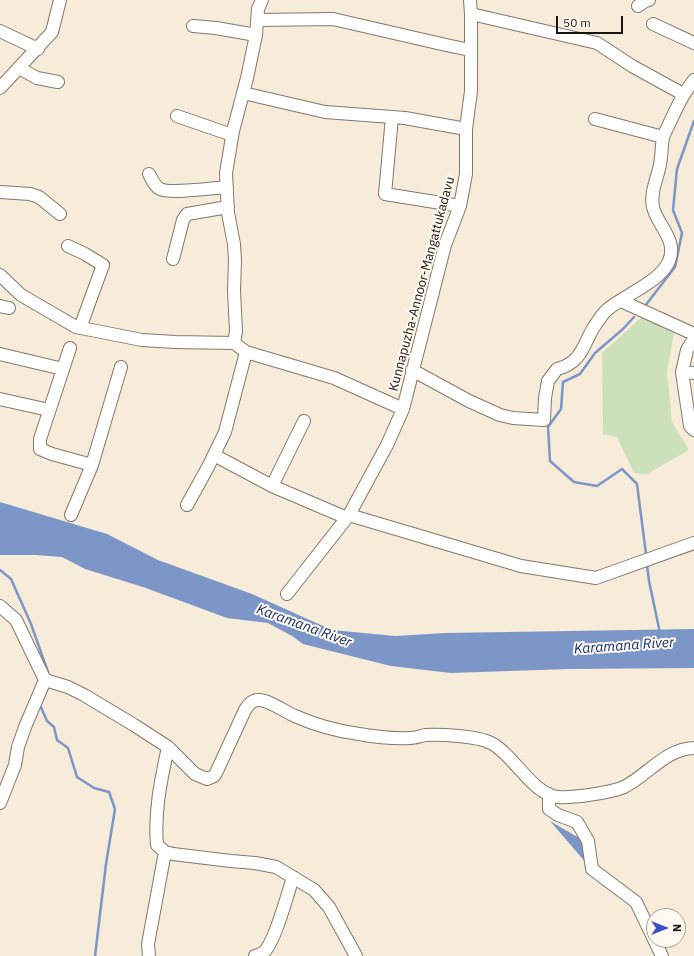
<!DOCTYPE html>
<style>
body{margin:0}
#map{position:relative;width:694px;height:956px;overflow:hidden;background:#f7ebd9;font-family:"IBM Plex Sans",sans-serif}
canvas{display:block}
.north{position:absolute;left:646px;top:908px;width:40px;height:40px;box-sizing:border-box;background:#fefaf2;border:1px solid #a29e97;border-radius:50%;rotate:90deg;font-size:11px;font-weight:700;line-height:16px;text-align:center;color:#19150f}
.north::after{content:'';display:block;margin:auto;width:14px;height:18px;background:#3751c3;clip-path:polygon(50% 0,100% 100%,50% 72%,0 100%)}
.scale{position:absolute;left:556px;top:16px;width:67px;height:18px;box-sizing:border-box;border:2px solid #19150f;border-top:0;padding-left:5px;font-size:12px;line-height:14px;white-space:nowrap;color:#19150f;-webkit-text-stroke:3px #fefaf2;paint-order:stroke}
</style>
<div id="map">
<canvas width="694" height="956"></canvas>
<div class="north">N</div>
<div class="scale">50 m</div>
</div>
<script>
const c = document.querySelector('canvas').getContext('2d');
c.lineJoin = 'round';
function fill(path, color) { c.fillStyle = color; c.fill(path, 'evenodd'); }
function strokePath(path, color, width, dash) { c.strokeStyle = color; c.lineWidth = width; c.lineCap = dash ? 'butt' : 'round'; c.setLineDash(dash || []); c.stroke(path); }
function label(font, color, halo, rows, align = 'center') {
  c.font = font + ' "IBM Plex Sans",sans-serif'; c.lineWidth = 4; c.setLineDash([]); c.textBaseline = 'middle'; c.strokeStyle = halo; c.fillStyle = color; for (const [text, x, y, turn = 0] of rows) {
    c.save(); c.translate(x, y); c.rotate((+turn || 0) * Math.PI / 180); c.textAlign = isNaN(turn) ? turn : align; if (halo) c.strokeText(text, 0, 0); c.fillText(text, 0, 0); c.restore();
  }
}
const green = new Path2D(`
 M643,316L674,332L667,372L672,422L689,450L647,474L634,473L617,437L603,434L602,353Z`);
const water = new Path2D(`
 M0,502L107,534L158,560L252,594L332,630L395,636L446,633L694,629V668L568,669L451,673L391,666L303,644L292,636L268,623L227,618L143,587L85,569L62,557L35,555H0Z
 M550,821L586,842L587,864Z`);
const stream = new Path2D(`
 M645,306L675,267L682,233L673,210L677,169L694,121
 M634,317L623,329L595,353L580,374L563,382L561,409L548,427L550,461L574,482L597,486L622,469L637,484L646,554
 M647,565L649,581L660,633
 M0,570L11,579L31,624L48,672
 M41,702L40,705L47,721L54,727L57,740L68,748L77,777L94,788L109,792L115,809L106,864L95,956`);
const minor = new Path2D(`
 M638,6L647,0H649
 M471,14L597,43L632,66L683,94
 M257,20L333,19L446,45L470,50
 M653,24L694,43
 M193,26L216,28L256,35
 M0,31L38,49
 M19,68L37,78L58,82
 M0,88L52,32L60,0
 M243,93L325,112L392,117L385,194L460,206
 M177,116L232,135
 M392,117L405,118L466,129
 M595,119L663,137
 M149,174C152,179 154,186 160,189C170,194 213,188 227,187
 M0,192L30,194L39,197L60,214
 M68,246L85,254L103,265L80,328
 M173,259L183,220L187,214L228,207
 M0,275L21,295L76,327L142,340L175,342L234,343L246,352L334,378L403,409
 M621,301L694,334
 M0,306L9,308
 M694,339L687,350L682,372L690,426L694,430
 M234,343L236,331L234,291L235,260L234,244L228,213L226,173L233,131L247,78L256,35L258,9L262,0
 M70,348L40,439V449L52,454L92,465
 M0,354L63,369
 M412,370L469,401L500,415L513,418L544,420L545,398L548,381L557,369C585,362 583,340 598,321C601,317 604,312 608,309C625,295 661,281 669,261C678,240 657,225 653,207C650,195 656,181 659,169C662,159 661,148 663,138C664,133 668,127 670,122C678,105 683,94 694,80
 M682,372L694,373
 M0,399L49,410
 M304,421L272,486L347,518
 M214,455L272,486
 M187,505L208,467L225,432L246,352
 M71,515L92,465L121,367
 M349,515L521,566L596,578L694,543
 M287,594L349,515L387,445L403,409L445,245L460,206L466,174V129L471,91V14L470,0
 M0,606L16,620L45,680L68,687L84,695L134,725L168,747L195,774L207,779L214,776L216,773L245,710C249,704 252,700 259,700C269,700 285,712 295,716C315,725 337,731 359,734C376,737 393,739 410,738C415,738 420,736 425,735C440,734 478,736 491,743C513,754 533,795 558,797C573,798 610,793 624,787C648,775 665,749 694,748
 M168,747C161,780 154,812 157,845L165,852L173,854L231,861L255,863L276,867L314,890L329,907L356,956
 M549,794V809L558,815L577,822L588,841L592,869L636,902L662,956
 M0,803L15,765L18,747L25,727L45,680
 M149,956L148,944L165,852
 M255,956C258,955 262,954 264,952C275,942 288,893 293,877`);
const streetNames = [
 ["Kunnapuzha-Annoor-Mangattukadavu",422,284,-75]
];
const waterNames = [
 ["Karamana River",304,626,20],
 ["Karamana River",624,646,-4]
];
fill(green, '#cce0b9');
fill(water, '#7c96c8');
strokePath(stream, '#7c96c8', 2.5);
strokePath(minor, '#837969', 14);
strokePath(minor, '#fff', 12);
label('13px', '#19150f', '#fefaf2', streetNames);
label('italic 14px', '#112d69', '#fefaf2', waterNames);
</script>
